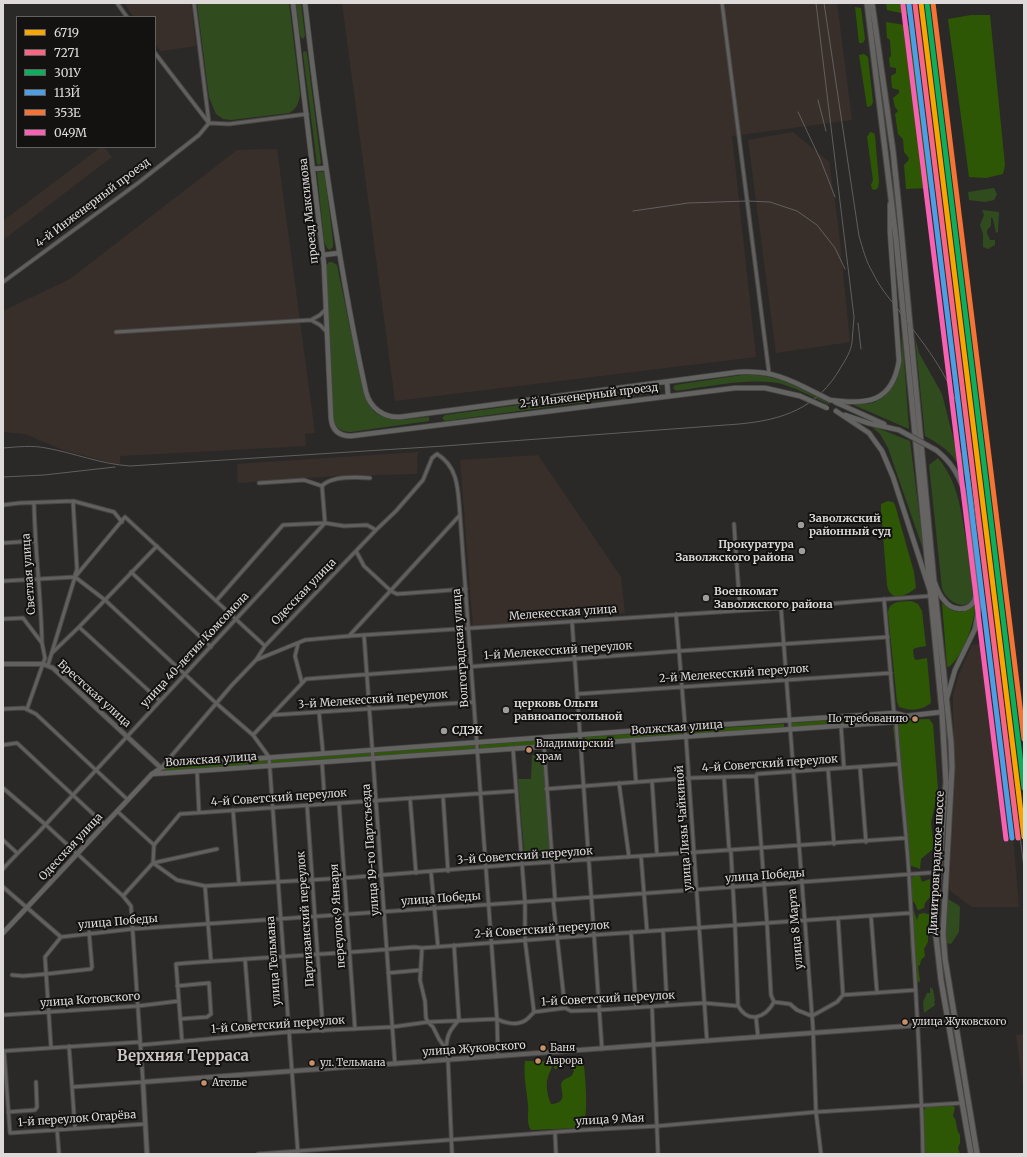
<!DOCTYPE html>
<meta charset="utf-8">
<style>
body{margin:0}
#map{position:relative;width:1027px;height:1157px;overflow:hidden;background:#2b2927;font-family:Merriweather,serif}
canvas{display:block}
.frame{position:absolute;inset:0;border:4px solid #dddad9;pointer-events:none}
.legend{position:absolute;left:16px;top:16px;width:140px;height:132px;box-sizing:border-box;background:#131211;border:1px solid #646261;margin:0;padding:5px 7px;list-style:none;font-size:12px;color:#dddad9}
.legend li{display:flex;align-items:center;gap:8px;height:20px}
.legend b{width:20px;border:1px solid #646261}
</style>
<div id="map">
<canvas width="1027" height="1157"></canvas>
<div class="frame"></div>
<ul class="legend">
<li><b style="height:5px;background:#f7a600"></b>6719</li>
<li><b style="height:5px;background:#fa6682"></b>7271</li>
<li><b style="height:5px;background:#0daf5c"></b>301У</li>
<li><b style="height:5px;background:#4d9ee5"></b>113Й</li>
<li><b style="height:5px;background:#f57335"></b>353Е</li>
<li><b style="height:5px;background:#f860b3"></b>049М</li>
</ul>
</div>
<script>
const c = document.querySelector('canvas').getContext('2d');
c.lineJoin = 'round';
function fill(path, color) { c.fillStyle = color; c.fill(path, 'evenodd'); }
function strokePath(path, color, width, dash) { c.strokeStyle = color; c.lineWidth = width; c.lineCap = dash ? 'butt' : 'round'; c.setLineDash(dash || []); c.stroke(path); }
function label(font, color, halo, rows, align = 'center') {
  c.font = font + ' Merriweather,serif'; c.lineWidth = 4; c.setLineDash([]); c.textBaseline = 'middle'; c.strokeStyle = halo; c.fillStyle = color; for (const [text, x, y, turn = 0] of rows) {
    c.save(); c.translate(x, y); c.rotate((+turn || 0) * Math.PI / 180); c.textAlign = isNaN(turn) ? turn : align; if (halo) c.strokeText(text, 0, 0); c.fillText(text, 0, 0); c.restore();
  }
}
const built = new Path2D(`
 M124,3H191L196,46L161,51L155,44V17H134Z
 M342,3H837L852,120L732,136L756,357L395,401Z
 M793,132L829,162L838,223L850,342L776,353L748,140Z
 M101,147H104L112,157L3,240V221Z
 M277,149L315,433L305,434L306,446L120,456V464L113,463L63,450L25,434L3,432V311L70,279L237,150Z
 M418,452L417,474L335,476L238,483L237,464Z
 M538,455L621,577L625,613L473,627L460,460Z
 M980,644L1010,799L1019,907H972L949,890L955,780L953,712V695L959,674L972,645Z
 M1024,1034V1094L1016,1035Z`);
const green = new Path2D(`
 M197,3H289L300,94C299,102 297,109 289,113L231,120L223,119L216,114L209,97Z
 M296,3H301L305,36L303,39L300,36Z
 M306,51L307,53L321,163L319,165L317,164L303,54V52Z
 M317,172H324L325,177L333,241V247L330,250L327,248L324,241Z
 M994,188L997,194L994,200L985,202L969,200L968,192Z
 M982,210L999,212L998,232L996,233L993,219L991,217V226L987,230V233L990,240H995V245L988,249L983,247V234L980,225L984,215Z
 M329,262H332L337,265L363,392C373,426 400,420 428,417H429V421L351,432C341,432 335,428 333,418L326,266Z
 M902,333L909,429L847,402C855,404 863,405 872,403C886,399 898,383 900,368C902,357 901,345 902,333Z
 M915,337L919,353L942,394L955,445L965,457L966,477C953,454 948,449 925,436Z
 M742,375C778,373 800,389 830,404V405C815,398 800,390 785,385C758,376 705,387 676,391L673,388L675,385Z
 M659,386L661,389L659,392L445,421L442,418L445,415Z
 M870,425L910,441L924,552L888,448L880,434Z
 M938,458C958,482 961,510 966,539C969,557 972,574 973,592C973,613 948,606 942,588L929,465Z
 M543,754L551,860L525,862L518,779H531L532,755Z
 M948,899L958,905L960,907L959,932L951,944L947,943L946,935Z
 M930,987L933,989L935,1001H934L935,1005L924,1013L923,1002L927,993H930Z`);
const forest = new Path2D(`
 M886,3H908L910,15L887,10Z
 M855,7L861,8L865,39L863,43H859Z
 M971,15H990L1005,165L1003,174L986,178L969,177L948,19Z
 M886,22L911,26L922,107L926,120L925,138L927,141L929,188L906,189L904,165L908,161L909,158L904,152L903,139L898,134L895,114L898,111L895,107L893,98L899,93V90L892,88L891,76L896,73V68L890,67L889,58L891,56L890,40L887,38Z
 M864,54L868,57L873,102L871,106L867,107L859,55Z
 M870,132L874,133L875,136L879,182L878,188L875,190L872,189L871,185L873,180L867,137Z
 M888,501L893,502L895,505L914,572L916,588C906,596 890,603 887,585L881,510V504Z
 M912,601L918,604L922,611L926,646L915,648L913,650L914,658L916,660L927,658L931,703C920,711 912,711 899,707L897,702L888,613C889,600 902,602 912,601Z
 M942,603C954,614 963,615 976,604C973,625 965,653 949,667L947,666Z
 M887,716V721L792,727V723Z
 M929,719L933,724L938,790L931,823L934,848L921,859L920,869L909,865L893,727L901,720Z
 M784,724V728L688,735V730Z
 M681,731L682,736L585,742V737Z
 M576,737L577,742L480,749V745Z
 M476,745L477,750L375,757V752Z
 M372,752V758L270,764V759Z
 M268,760V765L159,773L169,766Z
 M914,876H920L922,882L930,879V897L925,903L924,908L919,910L917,909L916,905L908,895L910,888L908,886L909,880Z
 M912,906L917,920L919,914L924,913L931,915L928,925V942L924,949L925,956L921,960L920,965L918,966L920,981L917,983C912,979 910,943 910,935C909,925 911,916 912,906Z
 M581,1057H583C585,1073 589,1113 583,1126L580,1128L531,1130C526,1123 529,1114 528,1105C527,1091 523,1076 525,1061H545L552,1065C552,1070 549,1072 548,1077C545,1085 548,1097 551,1104C571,1103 558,1087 562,1082C566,1076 571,1080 574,1071L570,1063L563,1064L561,1068L555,1069L554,1067L556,1063L562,1060Z
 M949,1104L955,1107L953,1116C958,1121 955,1129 960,1135V1143L958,1148L960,1154H921L920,1141L924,1128V1123L920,1116V1114L927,1106L940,1107Z`);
const minor = new Path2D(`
 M117,3L127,17
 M194,3L209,123
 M722,3L769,373
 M155,53L208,122
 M209,123L229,124L307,114
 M3,282L138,183L199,135L209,123
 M311,320L320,325L327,332
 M116,332L311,320L320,315L326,309
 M259,483L304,480L322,486C331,476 358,477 370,478
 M73,501L77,569L75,575
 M34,503C35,550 41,596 42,643
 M3,505L20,503L73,501L114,512L122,522
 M734,524L740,610
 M3,543L34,541
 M356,551L364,566L391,591L397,594L466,589
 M131,572L211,647
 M3,581L75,577L105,600L217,704L253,735L269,757L298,1154
 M884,599L894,713
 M216,601L283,525L325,523L344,526L367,525L376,530
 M781,608L813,1028L816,1112L821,1154
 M676,614L686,737L707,1041
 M3,619L23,618L42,643L45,658L27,709
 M572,621L602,1049
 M79,627L160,701
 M364,635L395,1064
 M349,636L460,515
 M298,644L295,656L302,683
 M52,653L79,627L157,546
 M256,660L305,640L349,636L781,608L875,600L930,596
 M48,665L75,577L125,517L265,646
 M577,694L891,673
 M3,709L24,708L36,714L128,800
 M319,712L323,753
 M273,715L474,702
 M896,721C899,772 906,824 909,875C914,968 921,1061 923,1154
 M841,726L844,768
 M253,735L306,679L679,651L888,637
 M633,741L636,782
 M3,745L17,743L105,825
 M544,747L555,899
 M513,749L525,902V940L534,1012
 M322,763L325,804
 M860,767L866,842
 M161,768L232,685L256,660L265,646L376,530L396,511L423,480L432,458L437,454C459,467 458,492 460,515L497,1019L498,1056
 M828,769L834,844
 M197,771L199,812
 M756,776L767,923L771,995L774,1002
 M724,777L729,848L731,853L735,925L738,1006
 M652,781L657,855
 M619,783L629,857
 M3,788L46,825L123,896L131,906L143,1082L72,1087
 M546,789L689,778L756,776L757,774L899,764
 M443,796L448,871
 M410,798L416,873
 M339,803L355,1029
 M307,805L323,1031
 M233,810L239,884
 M117,811L154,845
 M3,840L17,853
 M154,845L180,814L516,791
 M641,856L647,931
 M153,863L177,880L205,886L344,878L522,864L905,838
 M153,863L154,845
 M3,869C17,853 33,839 47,823C139,723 232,623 325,523L322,486
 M431,872L438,947
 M205,886L211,961
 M3,887L61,937
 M123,896L153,863L217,849
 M553,900L565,1008
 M871,916L877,993
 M838,918L843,995
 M663,930L667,1005
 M631,932L636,1007
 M422,948L420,980L425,1001L426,1018L428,1022L433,1027L439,1039L446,1049L448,1060L452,1154
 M245,959L251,1035
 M388,973L421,970
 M12,975L23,976L46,974L91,969L92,967L89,932
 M177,986L209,983L211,1014L207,1017L180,1019
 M652,1006L658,1154
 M3,1015L138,1006L179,1001
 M756,1017L758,1037
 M182,1041L176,964C255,958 335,954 415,947L422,948L594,935L910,913
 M140,1042L4,1051L10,1133L145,1124
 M140,1045L288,1032L392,1027L428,1022L497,1019C504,1023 515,1025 522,1022C527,1021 531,1015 534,1012L565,1008L571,1011L599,1010L704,1003L738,1006C749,1024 765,1018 774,1002L790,1004L797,1010L812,1016L837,1002L843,995L916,990
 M69,1046L75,1128
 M51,1047L45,957L61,937L132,929L525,902L940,872
 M446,1049C447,1035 449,1031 459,1020L454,945
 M8,1112L35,1110L37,1107L36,1082
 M57,1129L59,1154
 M555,1132L556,1154
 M258,1154L583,1130L658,1126L816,1112L962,1103`);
const tertiary = new Path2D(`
 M3,664H43L53,668L161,768
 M147,1154L143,1082L948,1023`);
const secondary = new Path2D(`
 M293,3L324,265L331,418C332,430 339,436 351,436L735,388H765L800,396
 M305,3C320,134 338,264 366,392C370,408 384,418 400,417L739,372C766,371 780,375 804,387
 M313,169L326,168
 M323,255L339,253
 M667,382L668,395
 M830,400C867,405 892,403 899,361L890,232V204
 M835,402L884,424
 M836,411L869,433L882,451L893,477L929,588
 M845,415L868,423L899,430
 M936,450C950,461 957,472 963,488L978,580L979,607L975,629L955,670L947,698
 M935,583C937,589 940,596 944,600C951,610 967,613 974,601C976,597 976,592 977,588
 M152,774L893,722L906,716L942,712
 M3,933L152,774L161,768L169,765L686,727L894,713L906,716`);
const trunk = new Path2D(`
 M867,3L896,239L942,712L946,782L935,923L936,936L941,980L971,1154
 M872,3L893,151L900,218L934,582L951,742L952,767L943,934L945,959L977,1154`);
const rail = new Path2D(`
 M824,3L859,236C863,249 866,262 873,273C879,286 888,297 897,308C922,342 950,374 960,415L1000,678L1024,868
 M818,100L826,131
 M798,112L821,161L835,197
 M633,211L688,203L747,201L770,202L797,211L817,225L835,248L845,269
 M858,323L861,349
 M3,448C17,447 32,445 46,448C74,453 101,464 130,466L444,446L739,424C783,420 818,408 841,367C846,359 851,351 852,342C853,334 853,325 854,317L816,3
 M3,477L44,475L115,467`);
const secondaryBridge = new Path2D(`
 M804,387L830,400
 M800,396L827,408
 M899,430L936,450`);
const rail1 = new Path2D(`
 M921,3L1024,837`);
const rail2 = new Path2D(`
 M915,4L1018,838`);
const rail3 = new Path2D(`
 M927,3L1024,788`);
const rail4 = new Path2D(`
 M909,4L1012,838`);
const rail5 = new Path2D(`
 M933,3L1024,739`);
const rail6 = new Path2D(`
 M903,5L1006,839`);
const markers = [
 [801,525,4,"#9f9c9b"],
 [802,551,4,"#9f9c9b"],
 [706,598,4,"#9f9c9b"],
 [506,710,4,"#9f9c9b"],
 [915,719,3.5,"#c7916a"],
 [444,731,4,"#9f9c9b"],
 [529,750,3.5,"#c7916a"],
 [905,1022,3.5,"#c7916a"],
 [543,1048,3.5,"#c7916a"],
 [538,1061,3.5,"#c7916a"],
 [312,1063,3.5,"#c7916a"],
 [204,1083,3.5,"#c7916a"]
];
const busNames = [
 ["По требованию",908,719,"right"],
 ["Владимирский",536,744],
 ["храм",536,757],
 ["улица Жуковского",912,1022],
 ["Баня",550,1048],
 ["Аврора",546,1061],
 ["ул. Тельмана",320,1063],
 ["Ателье",212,1083]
];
const streetNames = [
 ["4-й Инженерный проезд",93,203,-37],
 ["проезд Максимова",309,211,-96],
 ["2-й Инженерный проезд",589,396,-7],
 ["Светлая улица",29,574,-94],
 ["Одесская улица",304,592,-46],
 ["Мелекесская улица",563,613,-4],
 ["Волгоградская улица",461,648,-94],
 ["улица 40-летия Комсомола",195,650,-47],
 ["1-й Мелекесский переулок",558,651,-4],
 ["2-й Мелекесский переулок",734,674,-4],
 ["Брестская улица",94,694,42],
 ["3-й Мелекесский переулок",373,700,-4],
 ["Волжская улица",677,728,-4],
 ["Волжская улица",211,760,-4],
 ["4-й Советский переулок",770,764,-4],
 ["4-й Советский переулок",279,798,-4],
 ["улица Лизы Чайкиной",684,828,-94],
 ["Одесская улица",71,847,-47],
 ["улица 19-го Партсъезда",371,850,-94],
 ["3-й Советский переулок",525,856,-4],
 ["Димитровградское шоссе",937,863,-87],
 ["улица Победы",765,876,-4],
 ["улица Победы",441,899,-4],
 ["переулок 9 Января",338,916,-94],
 ["Партизанский переулок",306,919,-94],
 ["улица Победы",118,922,-5],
 ["улица 8 Марта",796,929,-95],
 ["2-й Советский переулок",542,930,-4],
 ["улица Тельмана",274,961,-94],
 ["1-й Советский переулок",608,999,-3],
 ["улица Котовского",90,1000,-4],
 ["1-й Советский переулок",278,1025,-4],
 ["улица Жуковского",474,1049,-4],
 ["1-й переулок Огарёва",77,1119,-4],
 ["улица 9 Мая",610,1120,-3]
];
const poiNames = [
 ["Заволжский",809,519],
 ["районный суд",809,532],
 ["Прокуратура",794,545,"right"],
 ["Заволжского района",794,558,"right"],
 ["Военкомат",714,592],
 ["Заволжского района",714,605],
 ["церковь Ольги",514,704],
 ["равноапостольной",514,717],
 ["СДЭК",452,731]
];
const districtNames = [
 ["Верхняя Терраса",183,1057]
];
fill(built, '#382f2b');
fill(green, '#304c1e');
fill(forest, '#2d5705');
strokePath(minor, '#474544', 5);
strokePath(tertiary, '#474544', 6);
strokePath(secondary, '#474544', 6);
strokePath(trunk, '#474544', 7);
strokePath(minor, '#61605f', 3);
strokePath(tertiary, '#61605f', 4);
strokePath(secondary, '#636362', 4.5);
strokePath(trunk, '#656462', 5);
strokePath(rail, '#615f5e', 1);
strokePath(secondaryBridge, '#474544', 6, []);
strokePath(secondaryBridge, '#636362', 4.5);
strokePath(rail1, '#f7a600', 5);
strokePath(rail2, '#fa6682', 5);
strokePath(rail3, '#0daf5c', 5);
strokePath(rail4, '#4d9ee5', 5);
strokePath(rail5, '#f57335', 5);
strokePath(rail6, '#f860b3', 5);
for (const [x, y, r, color] of markers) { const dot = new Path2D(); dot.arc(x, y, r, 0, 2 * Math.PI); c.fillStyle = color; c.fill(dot); strokePath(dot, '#131211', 1.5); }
label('10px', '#dddad9', '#131211', busNames, 'left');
label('11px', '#dddad9', '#131211', streetNames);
label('bold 11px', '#dddad9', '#131211', poiNames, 'left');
label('bold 15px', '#cbc6c3', '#131211', districtNames);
</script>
